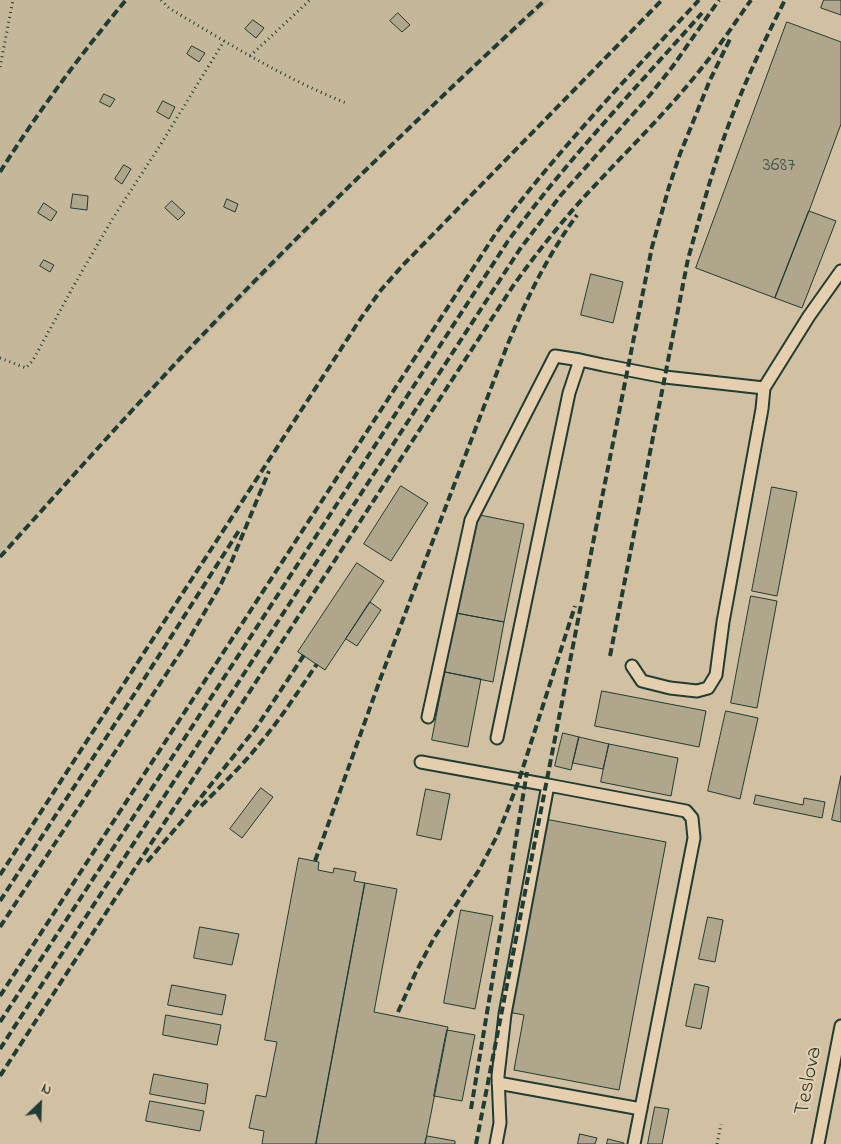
<!DOCTYPE html>
<style>
body{margin:0}
#map{position:relative;width:841px;height:1144px;overflow:hidden;background:#e6cfae;font-family:"Indie Flower",sans-serif}
canvas{display:block}
.north{position:absolute;left:15px;top:1079px;width:50px;height:50px;-webkit-text-stroke:4px #e6cfae;paint-order:stroke;rotate:24deg;font-size:14px;font-weight:700;line-height:20px;text-align:center;color:#1f3d34}
.north::after{content:'';display:block;margin:auto;width:18px;height:22px;background:#1f3d34;clip-path:polygon(50% 0,100% 100%,50% 72%,0 100%)}
</style>
<div id="map">
<canvas width="841" height="1144"></canvas>
<div class="north">N</div>
</div>
<script>
const c = document.querySelector('canvas').getContext('2d');
c.lineJoin = 'round';
function fill(path, color) { c.fillStyle = color; c.fill(path, 'evenodd'); }
function strokePath(path, color, width, dash) { c.strokeStyle = color; c.lineWidth = width; c.lineCap = dash ? 'butt' : 'round'; c.setLineDash(dash || []); c.stroke(path); }
function label(font, color, halo, rows, align = 'center') {
  c.font = font + ' "Indie Flower",sans-serif'; c.lineWidth = 4; c.setLineDash([]); c.textBaseline = 'middle'; c.strokeStyle = halo; c.fillStyle = color; for (const [text, x, y, turn = 0] of rows) {
    c.save(); c.translate(x, y); c.rotate((+turn || 0) * Math.PI / 180); c.textAlign = isNaN(turn) ? turn : align; if (halo) c.strokeText(text, 0, 0); c.fillText(text, 0, 0); c.restore();
  }
}
const built = new Path2D(`
 M552,0H841V1144H0V558L99,446L425,113Z`);
const green = new Path2D(`
 M0,0H552L425,113L99,446L0,558Z`);
const building = new Path2D(`
 M824,0H841V15L821,8Z
 M398,13L410,25L402,32L390,21Z
 M253,20L264,28L256,38L245,29Z
 M787,22L841,42V124L809,211L775,298L696,268Z
 M192,46L205,53L199,62L187,54Z
 M104,94L115,99L110,107L100,102Z
 M163,101L175,107L169,119L157,112Z
 M124,165L131,169L122,184L115,179Z
 M73,194L88,196L87,210L71,208Z
 M227,199L238,204L235,212L224,207Z
 M172,201L185,213L178,220L165,208Z
 M44,203L57,212L51,221L38,213Z
 M809,211L836,221L802,308L775,298Z
 M44,260L54,265L50,272L40,266Z
 M591,274L623,282L613,323L581,315Z
 M401,486L428,503L391,561L364,544Z
 M772,487L797,492L777,596L752,591Z
 M475,514L524,524L504,622L456,613Z
 M357,563L384,581L325,670L298,652Z
 M751,596L777,601L757,708L731,703Z
 M370,602L381,610L357,646L346,639Z
 M456,613L504,622L493,682L445,672Z
 M445,672L481,679L468,747L432,740Z
 M602,691L706,711L699,747L595,726Z
 M726,711L758,718L740,799L708,791Z
 M563,733L579,737L571,770L555,766Z
 M579,737L609,744L603,769L573,763Z
 M609,744L678,758L671,796L601,782Z
 M841,776V822L832,820Z
 M261,788L273,797L242,838L230,829Z
 M426,789L450,794L441,840L417,835Z
 M756,795L803,805L804,798L825,802L822,818L754,804Z
 M545,819L666,842L619,1090L514,1070L524,1015L508,1012Z
 M299,858L319,862L318,870L333,873L334,868L356,872L354,881L365,883L316,1144H262L264,1131L249,1128L256,1095L266,1097L277,1042L265,1040Z
 M365,883L397,889L374,1012L448,1027L425,1144H316Z
 M461,910L493,916L475,1009L444,1003Z
 M708,917L723,920L715,962L699,959Z
 M200,927L239,934L232,965L194,958Z
 M695,984L709,987L701,1029L686,1026Z
 M172,985L226,995L222,1015L168,1005Z
 M166,1015L221,1025L217,1045L163,1035Z
 M447,1030L475,1035L462,1101L434,1096Z
 M154,1074L208,1084L205,1104L150,1094Z
 M150,1101L204,1111L200,1131L146,1121Z
 M655,1107L669,1109L662,1144H648Z
 M580,1134L597,1138L595,1144H578Z
 M427,1136L455,1141V1144H425Z
 M608,1139L624,1143V1144H607Z`);
const path = new Path2D(`
 M161,0L169,8C227,43 284,78 346,103
 M250,56L310,0
 M0,67L13,0
 M0,358L26,368L33,360L77,280L113,218L159,147L224,41
 M717,1144L721,1124`);
const lane = new Path2D(`
 M632,666L642,681L670,688L697,691L708,688L716,675L723,622L762,409L764,388L809,316L841,271
 M428,717L471,520L555,356L580,360L603,365L665,377L764,388
 M497,738L569,393L580,360
 M421,762L548,785
 M498,1083L641,1109
 M496,1144L500,1123L498,1076L505,1014L548,785L686,811L692,818L694,838L634,1144
 M818,1144L841,1026`);
const rail = new Path2D(`
 M0,172C38,112 80,55 126,0
 M0,557C63,487 125,417 190,348C304,228 423,113 545,0
 M610,656L688,259C700,217 711,174 726,132C743,86 763,43 785,0
 M201,806C222,785 243,765 261,742C282,717 299,690 317,664
 M315,861L381,677L507,346C527,298 546,258 577,215
 M147,862L182,821L256,728L304,655
 M0,875L361,318L381,290L404,264L662,0
 M0,901L137,690L240,529
 M0,927L186,644L220,586L231,563L269,471
 M0,996L496,233C558,150 629,76 699,0
 M398,1012L416,972L434,938L479,870L497,836L506,814L519,780L575,606
 M0,1022L508,241C567,160 636,88 702,13
 M0,1049L520,249L561,195L650,95L673,66L719,0
 M0,1076L513,286C535,255 559,225 584,197C620,158 658,121 692,80C714,54 732,27 751,0
 M471,1109L527,772
 M476,1144L594,538L652,247L669,187L680,154L710,80L730,39`);
const numberNames = [
 ["3687",779,167]
];
const streetNames = [
 ["Teslova",810,1081,-79]
];
fill(built, '#d2c0a2');
fill(green, '#c5b79a');
fill(building, '#afa68c');
strokePath(building, '#1f3d34', 1);
strokePath(lane, '#1f3d34', 15);
strokePath(path, '#1f3d34', 3, [1, 4]);
strokePath(lane, '#e6cfae', 11);
strokePath(rail, '#1f3d34', 4, [8, 4]);
label('20px', '#43574a', null, numberNames);
label('22px', '#1f3d34', '#e6cfae', streetNames);
</script>
